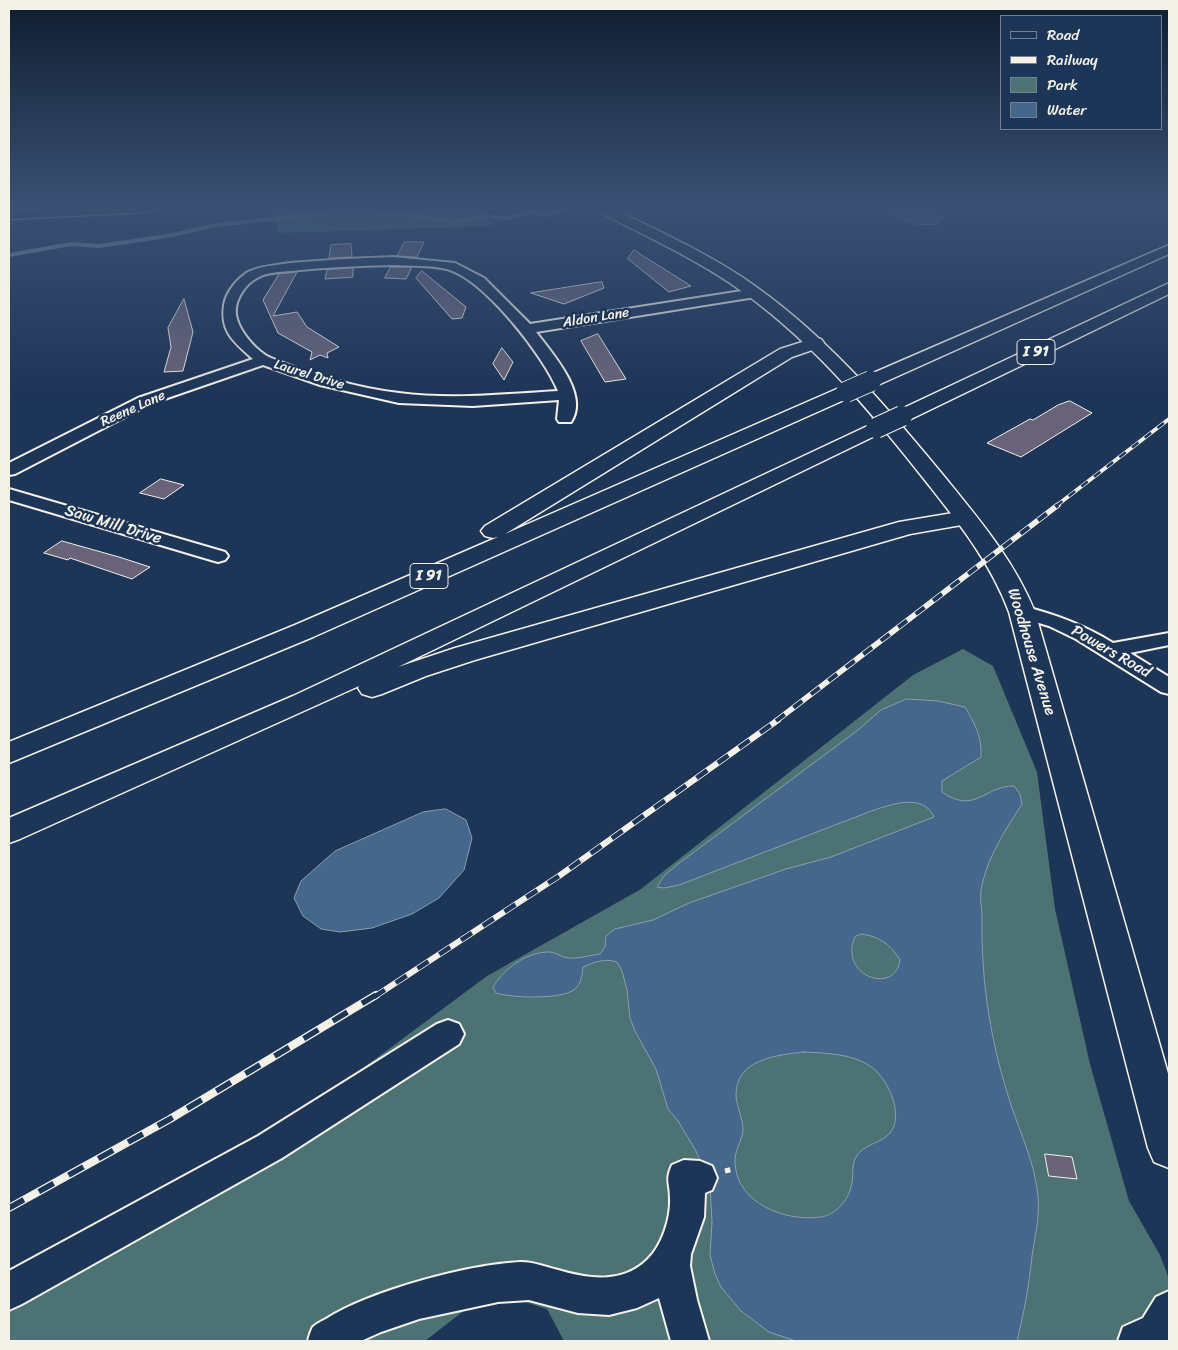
<!DOCTYPE html>
<style>
body{margin:0}
#map{position:relative;width:1178px;height:1350px;overflow:hidden;background:#1d3557;font-family:Sriracha,sans-serif}
canvas{display:block}
.frame{position:absolute;inset:0;border:10px solid #f4f1e8;pointer-events:none}
.legend{position:absolute;left:1000px;top:15px;width:162px;height:115px;box-sizing:border-box;background:#1d3557;border:1px solid #738091;margin:0;padding:6px 9px;list-style:none;font-size:15px;color:#f4f1e8}
.legend li{display:flex;align-items:center;gap:10px;height:25px}
.legend b{width:25px;border:1px solid #738091}
</style>
<div id="map">
<canvas width="1178" height="1350"></canvas>
<div class="frame"></div>
<ul class="legend">
<li><b style="height:6px;background:#1d3557"></b>Road</li>
<li><b style="height:6px;background:#f4f1e8"></b>Railway</li>
<li><b style="height:14px;background:#4d7273"></b>Park</li>
<li><b style="height:14px;background:#44678b"></b>Water</li>
</ul>
</div>
<script>
const c = document.querySelector('canvas').getContext('2d');
c.lineJoin = 'round';
function fill(path, color) { c.fillStyle = color; c.fill(path, 'evenodd'); }
function strokePath(path, color, width, dash) { c.strokeStyle = color; c.lineWidth = width; c.lineCap = dash ? 'butt' : 'round'; c.setLineDash(dash || []); c.stroke(path); }
function label(font, color, halo, rows, align = 'center') {
  c.font = font + ' Sriracha,sans-serif'; c.lineWidth = 5; c.setLineDash([]); c.textBaseline = 'middle'; c.strokeStyle = halo; c.fillStyle = color; for (const [text, x, y, turn = 0] of rows) {
    c.save(); c.translate(x, y); c.rotate((+turn || 0) * Math.PI / 180); c.textAlign = isNaN(turn) ? turn : align; if (halo) c.strokeText(text, 0, 0); c.fillText(text, 0, 0); c.restore();
  }
}
const green = new Path2D(`
 M272,208H480L493,226L278,233Z
 M963,649L993,666L1037,772L1055,909L1090,1064L1129,1201L1160,1255L1169,1279V1341H564L547,1309L513,1298L470,1306L425,1341H9V1276L261,1144L487,976L641,889L913,675Z`);
const water = new Path2D(`
 M891,208H919L945,217L937,224L917,225L885,213Z
 M907,699L938,701L965,707C975,724 982,737 981,757L942,781V792C975,815 984,786 1014,786L1020,794L1022,804C1006,829 988,856 982,885C979,895 982,908 982,919C981,983 991,1044 1011,1105C1021,1135 1035,1164 1038,1196C1040,1217 1035,1235 1032,1256C1029,1285 1024,1313 1017,1341H796L769,1332L741,1311L721,1287L715,1274L710,1255L712,1222L710,1185L696,1151L678,1121L668,1109L656,1069L635,1031L630,1018L627,990L622,971L617,962C604,958 595,962 583,967C582,975 581,984 575,989C563,1000 511,998 496,993L493,987C504,969 525,953 547,952C555,951 561,958 569,958C579,959 591,955 600,954L605,947L606,936L615,929L653,920L689,903L786,869L831,857L934,817C923,793 893,804 874,810L679,885L664,888L657,887L664,876L678,864L858,730L881,710ZM861,934C879,936 890,944 900,960C896,991 853,980 852,953C851,947 853,942 855,937ZM804,1052C828,1053 862,1054 879,1074C891,1087 905,1121 887,1136C877,1144 863,1145 856,1157C851,1165 854,1178 851,1187C848,1201 835,1215 821,1217C786,1222 737,1204 735,1163C734,1151 742,1141 743,1130C743,1119 737,1108 736,1096C735,1059 777,1055 804,1052Z
 M446,809L466,820L472,838L464,870L439,898L412,914L372,928L340,932L321,929L303,916L294,898L301,881L335,851L423,812Z`);
const stream = new Path2D(`
 M9,255L71,244L99,246L167,236L216,225L346,211L400,214L454,222L482,216L508,218L529,212L546,215L565,208`);
const building = new Path2D(`
 M405,242H424L417,257L397,256Z
 M351,244L352,257L329,258L331,245Z
 M634,250L691,286L669,292L628,259Z
 M391,267H412L406,279L385,278Z
 M353,268V277L325,279L327,270Z
 M422,271L466,307L462,318L452,319L416,278Z
 M297,272L273,316L297,312L307,327L339,347L327,353L328,358L320,355L310,360L312,352L278,333L263,300L279,274Z
 M602,282L604,288L564,304L531,293Z
 M184,299L193,332L183,371L164,372L171,347L168,328Z
 M598,334L626,379L605,382L581,341Z
 M502,348L513,362L504,380L493,364Z
 M1070,401L1092,413L1021,457L987,443L1030,419L1033,420L1058,405Z
 M161,479L184,485L164,499L140,493Z
 M62,541L119,557L150,567L132,579L70,558L68,560L44,553Z
 M1045,1154L1072,1157L1077,1179L1049,1176Z`);
const path = new Path2D(`
 M725,1171L734,1169`);
const minor = new Path2D(`
 M393,257L455,263L484,278L530,324L755,289L762,293L755,297L536,332C552,353 590,395 571,422H559L557,419L559,400L473,406L399,403L320,385L263,365L150,404L15,474L9,475V463L138,398L253,359C234,342 220,332 224,305C226,292 237,279 248,272C260,266 277,265 290,263C324,260 358,258 393,257ZM393,265C410,266 430,265 447,269C484,279 544,356 558,391C506,394 452,400 399,393C356,388 311,374 271,358C257,352 241,333 237,319C232,303 244,285 257,278C266,272 280,272 291,271C325,267 359,266 393,265Z
 M9,489L225,552L228,556L225,560L218,562L211,560L9,500Z
 M1022,606C1055,614 1084,625 1113,643L1169,633V645L1130,653L1169,677V694L1161,692L1076,639L1049,626L1015,616L1012,612L1015,608Z
 M448,1020L459,1024L464,1034L459,1044L282,1158L22,1304L9,1310V1271L258,1136L437,1024Z
 M684,1160L700,1161L712,1166L717,1178L712,1190L705,1193L704,1217L691,1254L690,1266L697,1300L709,1341H671L659,1298L637,1308L609,1315L578,1313L529,1300L498,1302L419,1319L381,1332L361,1341H308C309,1337 311,1330 313,1327C316,1324 322,1321 326,1319C370,1291 469,1264 521,1262C534,1262 546,1267 558,1270C589,1279 622,1284 647,1260C662,1246 671,1218 670,1198C670,1182 665,1181 672,1165Z
 M1169,1291V1341H1118L1123,1327L1143,1318L1156,1297Z`);
const major = new Path2D(`
 M68,208H154L147,212L9,219V211Z
 M595,208H612C656,230 701,250 742,277C821,330 883,402 943,475C978,518 1014,560 1035,612L1169,1077V1168L1154,1162L1148,1148L1009,612C990,561 957,521 924,479C867,407 807,335 730,283C688,255 642,234 597,211Z`);
const highway = new Path2D(`
 M1169,245V254L878,385L871,387L864,385L862,381L864,377Z
 M1169,283V294L909,420L902,422L895,420L892,416L895,412Z
 M815,338L821,339L824,343L821,347L792,357L505,534L839,388L846,386L853,388L856,392L853,396L313,637L9,763V742L295,625L498,537L493,538L485,536L481,531L485,526L780,349Z
 M876,422L883,424L886,428L883,432L398,667L455,648L899,522L965,511L973,513L976,518L973,523L910,534L475,660L426,676L382,694L372,697L362,694L358,688L359,686L20,839L9,843V818L293,696Z`);
const railFar3 = new Path2D(`
 M1056,506L1169,419`);
const railFar2 = new Path2D(`
 M776,721L1058,505`);
const railFar1 = new Path2D(`
 M374,997L559,876L778,720`);
const rail = new Path2D(`
 M9,1208L170,1119L376,995`);
const highwayBridge = new Path2D(`
 M846,392L871,381
 M876,428L902,416`);
const farStreetnames = [
 ["Aldon Lane",596,318,-9],
 ["Laurel Drive",309,375,17],
 ["Reene Lane",133,409,-24]
];
const shields = [
 [1036,352,38],
 [429,576,38]
];
const shieldNames = [
 ["I 91",1036,352],
 ["I 91",429,576]
];
const streetNames = [
 ["Saw Mill Drive",113,525,17],
 ["Woodhouse Avenue",1031,652,73],
 ["Powers Road",1111,652,30]
];
fill(green, '#4d7273');
fill(water, '#44678b');
strokePath(water, '#8a9eb0', 1);
strokePath(stream, '#8a9eb0', 4);
fill(building, '#686378');
strokePath(building, '#f4f1e8', 1);
strokePath(minor, '#f4f1e8', 4);
strokePath(major, '#f4f1e8', 3);
strokePath(highway, '#f4f1e8', 3);
strokePath(path, '#f4f1e8', 5, [5.5, 5.5]);
fill(minor, '#1d3557');
fill(major, '#1d3557');
fill(highway, '#1d3557');
strokePath(railFar3, '#f4f1e8', 4);
strokePath(railFar2, '#f4f1e8', 5.5);
strokePath(railFar1, '#f4f1e8', 6);
strokePath(rail, '#f4f1e8', 8);
strokePath(railFar3, '#1d3557', 2.5, [8]);
strokePath(railFar2, '#1d3557', 4, [11]);
strokePath(railFar1, '#1d3557', 4.5, [13]);
strokePath(rail, '#1d3557', 5.5, [17]);
strokePath(highwayBridge, '#f4f1e8', 22, []);
strokePath(highwayBridge, '#1d3557', 20);
const sky = c.createLinearGradient(0, 0, 0, 397);
sky.addColorStop(0, '#101d30');
sky.addColorStop(0.52, '#3a5174');
sky.addColorStop(1, '#3a517400');
c.fillStyle = sky;
c.fillRect(0, 0, 1178, 397);
label('14px', '#f4f1e8', '#1d3557', farStreetnames);
for (const [x, y, w] of shields) { const box = new Path2D(); box.roundRect(x - w / 2, y - 12.5, w, 25, 4); c.fillStyle = '#1d3557'; c.fill(box); strokePath(box, '#f4f1e8', 1); }
label('bold 15px', '#f4f1e8', null, shieldNames);
label('16px', '#f4f1e8', '#1d3557', streetNames);
</script>
